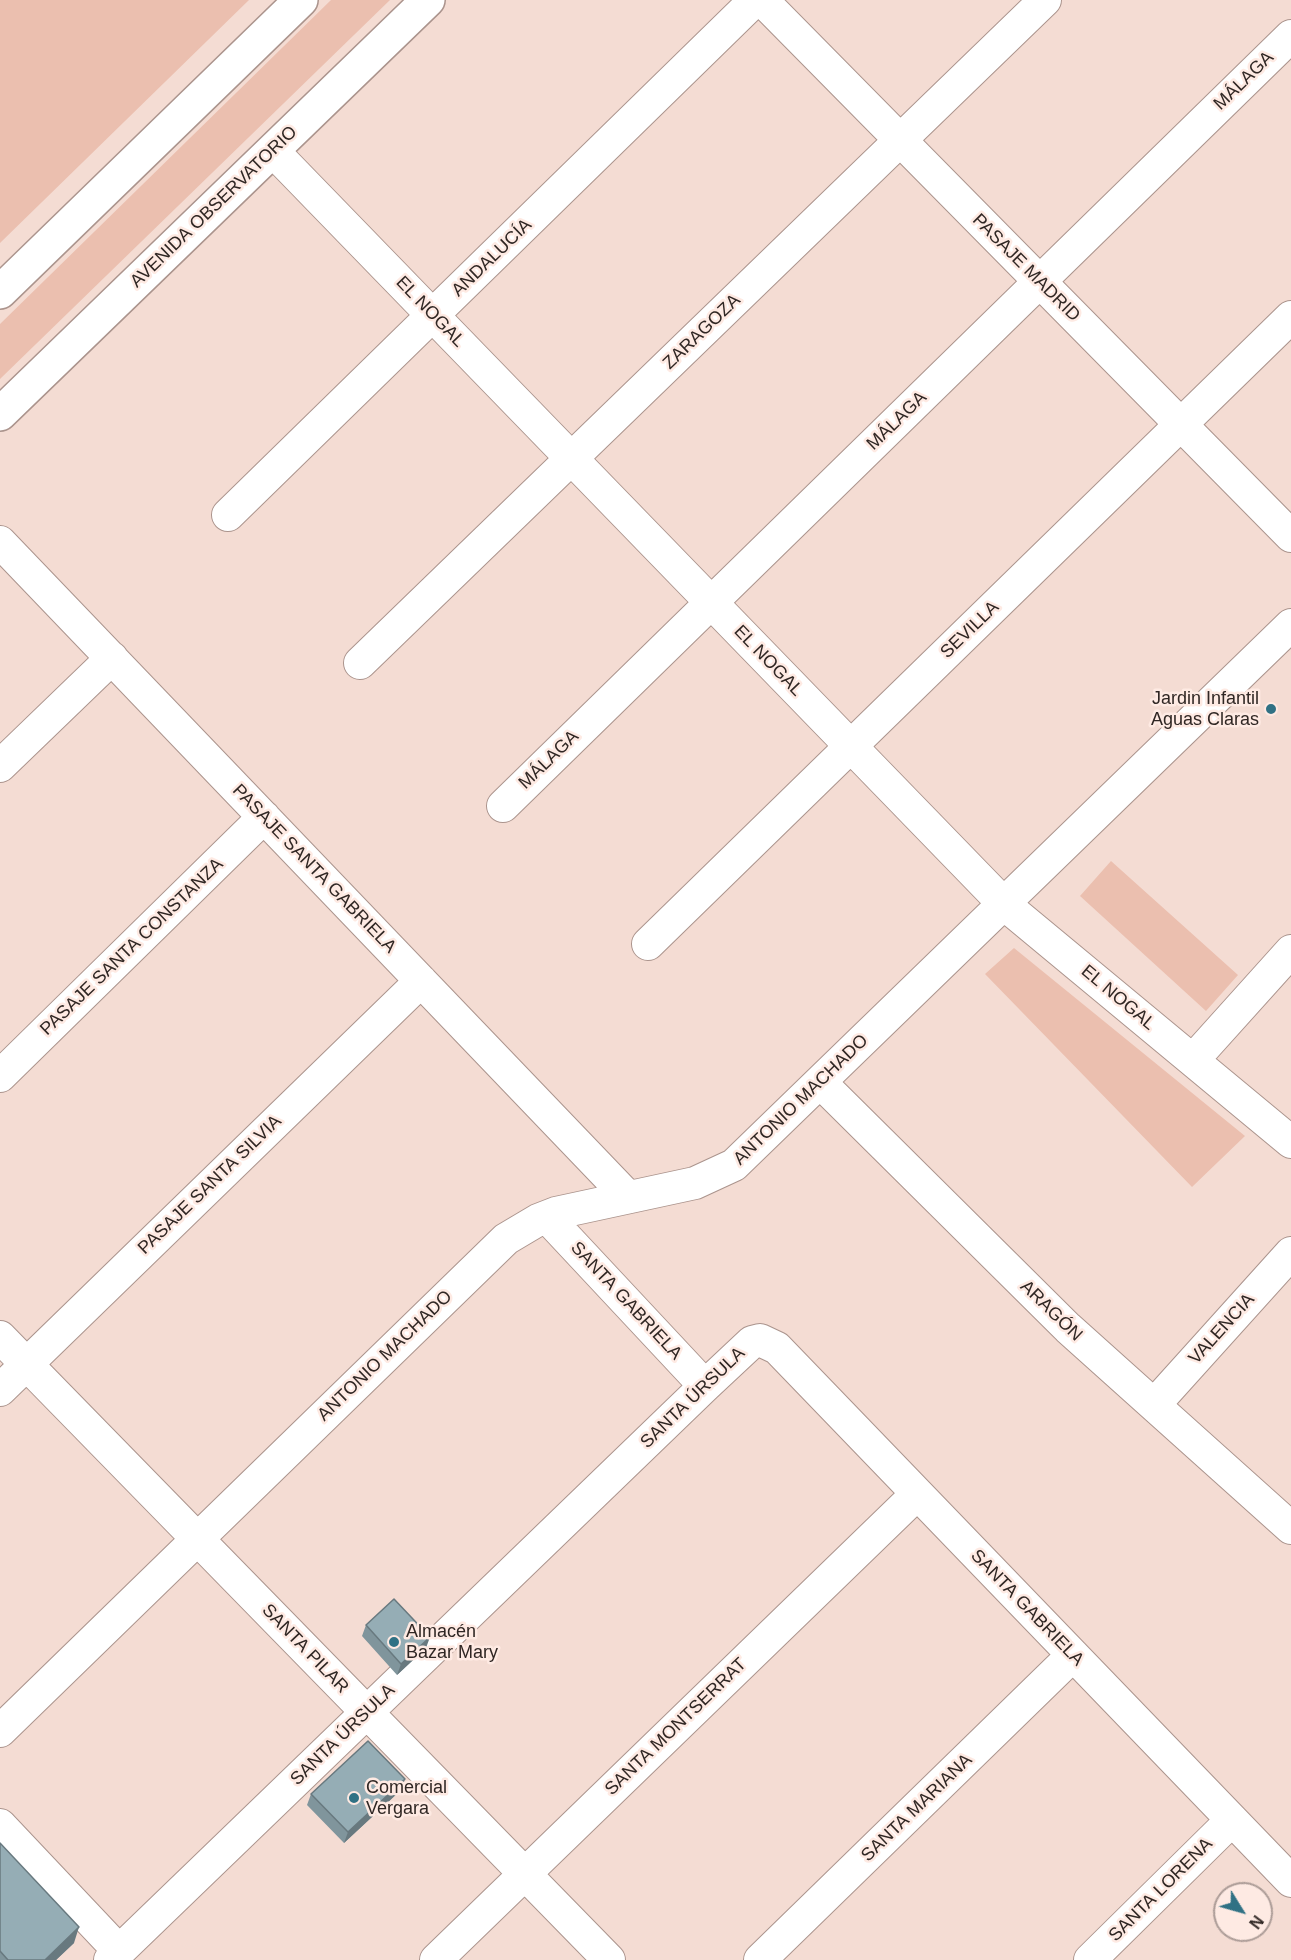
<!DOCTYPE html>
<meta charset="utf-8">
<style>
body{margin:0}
#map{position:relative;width:1291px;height:1960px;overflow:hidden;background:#f4dcd3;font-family:Helvetica,sans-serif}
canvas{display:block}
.north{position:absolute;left:1213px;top:1882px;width:60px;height:60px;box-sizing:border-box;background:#feeae3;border:2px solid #ac9c97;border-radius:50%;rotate:127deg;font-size:16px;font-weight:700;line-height:24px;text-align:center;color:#302724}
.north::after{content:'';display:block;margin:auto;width:21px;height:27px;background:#307184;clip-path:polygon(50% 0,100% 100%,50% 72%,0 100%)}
</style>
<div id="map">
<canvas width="1291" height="1960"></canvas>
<div class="north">N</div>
</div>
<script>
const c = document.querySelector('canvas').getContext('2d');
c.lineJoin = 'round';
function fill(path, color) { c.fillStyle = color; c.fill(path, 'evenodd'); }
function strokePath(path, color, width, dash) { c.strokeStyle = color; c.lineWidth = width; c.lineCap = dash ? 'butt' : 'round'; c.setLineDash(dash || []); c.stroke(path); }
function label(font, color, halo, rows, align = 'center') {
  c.font = font + ' Helvetica,sans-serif'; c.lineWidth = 5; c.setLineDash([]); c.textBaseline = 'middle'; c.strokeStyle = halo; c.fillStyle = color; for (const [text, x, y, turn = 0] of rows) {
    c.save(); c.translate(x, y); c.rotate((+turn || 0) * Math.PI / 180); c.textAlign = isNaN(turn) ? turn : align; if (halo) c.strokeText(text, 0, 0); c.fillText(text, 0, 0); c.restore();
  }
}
const green = new Path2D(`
 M0,0H249L0,243Z
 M331,0H390L0,379V324Z
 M1111,861L1238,975L1206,1011L1080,896Z
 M1014,948L1245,1136L1192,1187L985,974Z`);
const street = new Path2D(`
 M762,0L1291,536
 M273,151L1004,904L1291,1142
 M228,515L755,0
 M0,542L628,1197
 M360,663L1045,0
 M0,766L112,658
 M503,806L1291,36
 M648,944L1291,317
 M1193,1060L1291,951
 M0,1076L264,817
 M820,1082L1068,1328L1291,1528
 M547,1217L705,1386
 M0,1337L609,1960
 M0,1390L421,981
 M1154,1405L1291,1253
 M0,1731L506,1239L538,1220L556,1213L695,1183L734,1165L1291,625
 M0,1825L119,1951
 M110,1960L705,1386L752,1342L760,1340L777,1348L1291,1881
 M436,1960L917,1494
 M760,1960L1073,1655
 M1090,1960L1232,1820`);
const secondary = new Path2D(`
 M0,292L301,0
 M0,414L428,0`);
const wall = new Path2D(`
 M366,1625L426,1648L397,1675L362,1636Z
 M401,1790L344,1843L307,1805L311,1794Z
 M0,1843L74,1943L56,1960H0Z`);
const shadedWall = new Path2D(`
 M430,1637L426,1648L397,1675L401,1664Z
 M405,1779L401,1790L344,1843L348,1832Z
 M79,1927L74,1943L56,1960H45Z`);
const building = new Path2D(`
 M394,1599L430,1637L401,1664L366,1625Z
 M368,1741L405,1779L348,1832L311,1794Z
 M0,1843L79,1927L45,1960H8L0,1951Z`);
const markers = [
 [1271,709,6,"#307184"],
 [394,1642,6,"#307184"],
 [354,1798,6,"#307184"]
];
const streetNames = [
 ["MÁLAGA",1244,81,-44],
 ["AVENIDA OBSERVATORIO",214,207,-44],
 ["ANDALUCÍA",492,258,-44],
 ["PASAJE MADRID",1026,268,45],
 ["EL NOGAL",430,312,46],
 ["ZARAGOZA",702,332,-44],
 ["MÁLAGA",897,421,-44],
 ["SEVILLA",970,630,-44],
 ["EL NOGAL",768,661,46],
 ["MÁLAGA",549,760,-44],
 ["PASAJE SANTA GABRIELA",314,869,46],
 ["PASAJE SANTA CONSTANZA",132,947,-44],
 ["EL NOGAL",1118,998,40],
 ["ANTONIO MACHADO",801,1100,-44],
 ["PASAJE SANTA SILVIA",210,1185,-44],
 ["SANTA GABRIELA",626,1301,47],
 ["ARAGÓN",1051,1311,44],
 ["VALENCIA",1222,1329,-48],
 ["ANTONIO MACHADO",385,1356,-44],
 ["SANTA ÚRSULA",693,1398,-44],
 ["SANTA GABRIELA",1027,1608,46],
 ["SANTA PILAR",305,1649,46],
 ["SANTA MONTSERRAT",676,1727,-44],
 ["SANTA ÚRSULA",343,1735,-44],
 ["SANTA MARIANA",917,1808,-44],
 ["SANTA LORENA",1161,1890,-45]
];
const poiNames = [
 ["Jardin Infantil",1259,699,"right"],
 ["Aguas Claras",1259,720,"right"],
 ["Almacén",406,1632],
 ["Bazar Mary",406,1653],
 ["Comercial",366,1788],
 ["Vergara",366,1809]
];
fill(green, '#ebbfaf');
strokePath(street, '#ab948d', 34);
strokePath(secondary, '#ab948d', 36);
strokePath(street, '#fff', 32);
strokePath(secondary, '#fff', 33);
fill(wall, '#80959c');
fill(shadedWall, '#68797f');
fill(building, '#95adb5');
strokePath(building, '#68797f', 1.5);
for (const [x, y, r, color] of markers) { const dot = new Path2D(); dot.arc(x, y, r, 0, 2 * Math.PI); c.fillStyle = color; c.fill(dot); strokePath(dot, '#feeae3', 2); }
label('18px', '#302724', '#feeae3', streetNames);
label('18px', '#302724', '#feeae3', poiNames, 'left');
</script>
